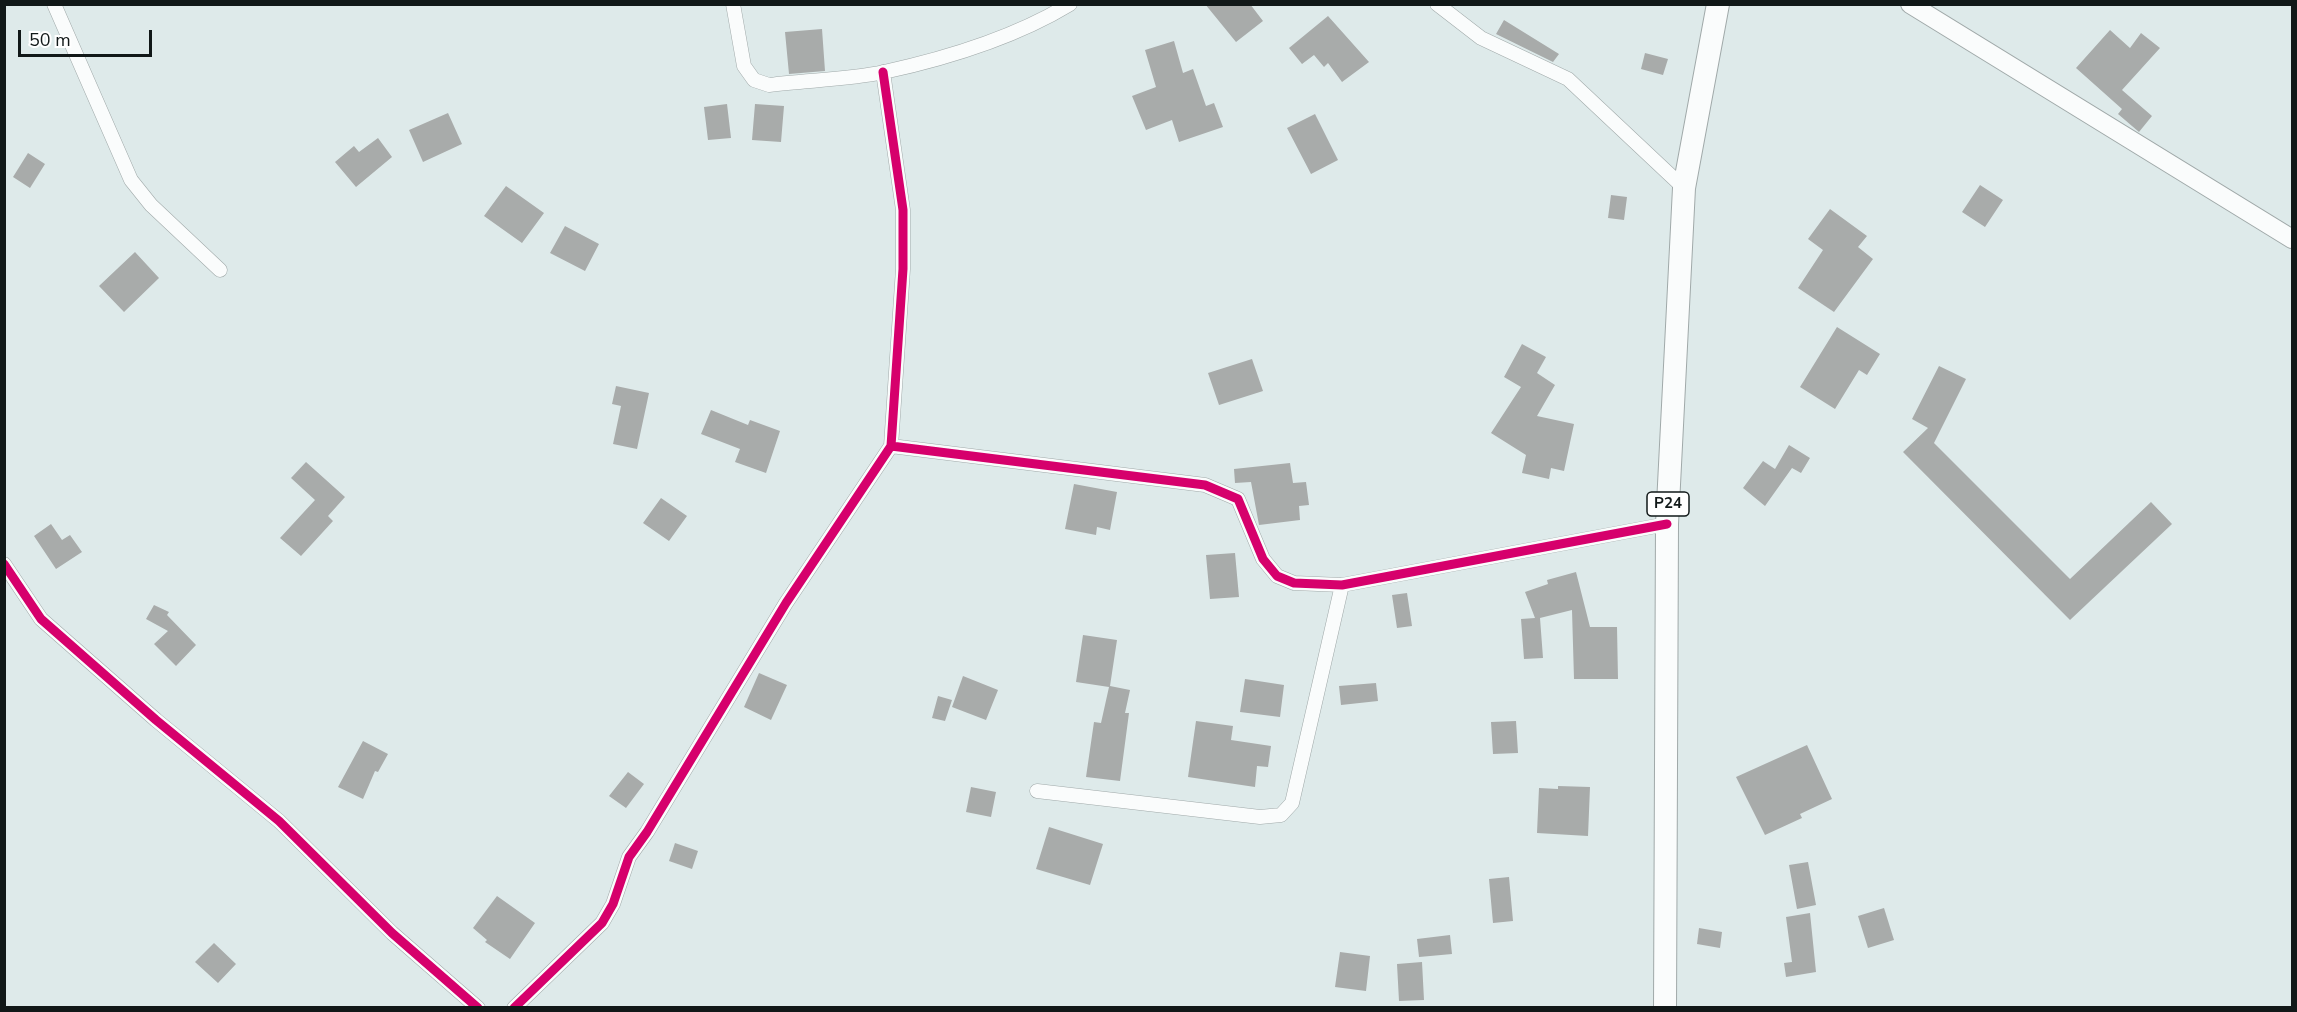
<!DOCTYPE html>
<style>
body{margin:0}
#map{position:relative;width:2297px;height:1012px;overflow:hidden;background:#deeaea;font-family:"Nunito Sans",sans-serif}
canvas{display:block}
.frame{position:absolute;inset:0;border:6px solid #111818;pointer-events:none}
.scale{position:absolute;left:18px;top:30px;width:134px;height:27px;box-sizing:border-box;border:3px solid #111818;border-top:0;padding-left:8px;font-size:18px;line-height:21px;white-space:nowrap;color:#111818;-webkit-text-stroke:4px #fff;paint-order:stroke}
</style>
<div id="map">
<canvas width="2297" height="1012"></canvas>
<div class="frame"></div>
<div class="scale">50 m</div>
</div>
<script>
const c = document.querySelector('canvas').getContext('2d');
c.lineJoin = 'round';
function fill(path, color) { c.fillStyle = color; c.fill(path, 'evenodd'); }
function strokePath(path, color, width, dash) { c.strokeStyle = color; c.lineWidth = width; c.lineCap = dash ? 'butt' : 'round'; c.setLineDash(dash || []); c.stroke(path); }
function label(font, color, halo, rows, align = 'center') {
  c.font = font + ' "Nunito Sans",sans-serif'; c.lineWidth = 5; c.setLineDash([]); c.textBaseline = 'middle'; c.strokeStyle = halo; c.fillStyle = color; for (const [text, x, y, turn = 0] of rows) {
    c.save(); c.translate(x, y); c.rotate((+turn || 0) * Math.PI / 180); c.textAlign = isNaN(turn) ? turn : align; if (halo) c.strokeText(text, 0, 0); c.fillText(text, 0, 0); c.restore();
  }
}
const building = new Path2D(`
 M1205,4H1250L1263,21L1236,42Z
 M1328,16L1369,62L1342,82L1328,63L1324,67L1314,55L1302,64L1289,48Z
 M1504,20L1559,54L1553,62L1496,34Z
 M822,29L825,71L789,74L785,32Z
 M2110,30L2130,48L2141,33L2160,48L2122,90L2152,116L2139,132L2118,114L2122,109L2076,68Z
 M1174,41L1183,73L1193,69L1206,106L1214,103L1223,127L1179,142L1172,120L1146,130L1132,96L1156,87L1145,50Z
 M1645,53L1668,59L1663,75L1641,69Z
 M727,104L731,138L708,140L704,107Z
 M755,104L784,106L781,142L752,140Z
 M448,113L462,144L423,162L409,130Z
 M1315,114L1338,160L1311,174L1287,128Z
 M378,138L392,157L356,187L335,162L354,146L359,152Z
 M28,153L45,164L30,188L13,177Z
 M1980,185L2003,200L1985,227L1962,212Z
 M506,186L544,213L522,243L484,216Z
 M1611,195L1627,197L1624,220L1608,218Z
 M1830,209L1867,236L1858,247L1873,259L1834,312L1798,288L1823,250L1808,239Z
 M565,226L599,244L585,271L550,253Z
 M135,252L159,278L124,312L99,286Z
 M1837,327L1880,354L1867,375L1859,370L1835,409L1800,387Z
 M1522,344L1546,357L1537,373L1555,385L1537,416L1574,424L1564,471L1551,468L1549,479L1522,473L1526,455L1491,433L1521,387L1504,377Z
 M1252,359L1263,391L1219,405L1208,373Z
 M1939,366L1966,379L1934,443L2070,579L2151,502L2172,524L2070,620L1903,452L1928,428L1912,419Z
 M616,386L649,393L637,449L613,444L621,406L612,404Z
 M711,410L748,425L750,420L780,431L766,473L735,462L740,449L701,434Z
 M1789,445L1810,458L1801,473L1792,468L1765,506L1743,488L1763,461L1775,469Z
 M306,462L345,497L328,516L333,521L301,556L280,538L315,500L291,478Z
 M1290,463L1293,483L1306,482L1309,505L1299,506L1300,520L1259,525L1251,482L1235,483L1234,469Z
 M1074,484L1117,492L1110,530L1097,527L1096,535L1065,529Z
 M661,498L687,516L669,541L643,523Z
 M51,524L62,540L70,535L82,552L56,569L34,536Z
 M1235,553L1239,597L1210,599L1206,555Z
 M1576,572L1590,627H1617L1618,679H1574L1572,610L1540,618L1543,658L1524,659L1521,619L1535,618L1525,592L1548,584L1547,580Z
 M1407,593L1412,626L1397,628L1392,595Z
 M154,605L169,612L167,615L196,645L176,666L154,644L168,631L146,619Z
 M1083,635L1117,640L1110,686L1130,690L1125,713H1129L1120,781L1086,777L1094,722L1101,723L1109,687L1076,682Z
 M759,673L787,685L771,720L744,707Z
 M963,676L998,690L986,720L952,707Z
 M1245,679L1284,685L1280,717L1240,712Z
 M1376,683L1378,701L1341,705L1339,686Z
 M938,696L952,700L945,721L932,718Z
 M1196,721L1233,726L1231,740L1271,746L1268,767L1257,766L1255,787L1188,777Z
 M1516,721L1518,753L1493,754L1491,722Z
 M363,741L388,754L378,772L375,771L363,799L338,787Z
 M1807,745L1832,799L1800,814L1802,818L1765,835L1736,777Z
 M628,772L644,784L626,808L609,796Z
 M1558,786L1590,787L1588,836L1537,833L1539,788L1558,789Z
 M971,787L996,792L991,817L966,812Z
 M1049,827L1103,844L1090,885L1036,869Z
 M675,843L698,851L692,869L669,861Z
 M1808,862L1816,905L1797,909L1789,865Z
 M1509,877L1513,921L1493,923L1489,879Z
 M497,896L535,923L510,959L485,942L487,940L473,928Z
 M1884,908L1894,940L1868,948L1858,916Z
 M1810,913L1816,972L1786,977L1784,963L1792,962L1786,917Z
 M1699,928L1722,932L1720,948L1697,944Z
 M1450,935L1452,954L1419,957L1417,939Z
 M214,943L236,964L218,983L195,962Z
 M1340,952L1370,956L1366,991L1335,987Z
 M1422,962L1424,1000L1399,1001L1397,964Z`);
const minor = new Path2D(`
 M54,4L131,180L151,205L220,270
 M733,4L744,66L754,80L769,85C806,80 847,80 884,72C948,58 1014,38 1070,4
 M1437,4L1481,38L1568,79L1684,188
 M891,446L1205,485L1238,499L1263,559L1277,576L1294,583L1342,585L1667,524
 M4,564L41,619L156,720L279,821L392,933L478,1008
 M1037,791L1260,817L1281,815L1292,803L1342,585
 M514,1008L602,923L613,904L629,857L647,832L786,603L891,446L903,269V210L883,72`);
const tertiary = new Path2D(`
 M1910,4L2292,239`);
const primary = new Path2D(`
 M1665,1008L1667,524L1684,188L1718,4`);
const cycleway = new Path2D(`
 M891,446L1205,485L1238,499L1263,559L1277,576L1294,583L1342,585L1667,524
 M4,564L41,619L156,720L279,821L392,933L478,1008
 M514,1008L602,923L613,904L629,857L647,832L786,603L891,446L903,269V210L883,72`);
const shields = [
 [1668,504,42]
];
const shieldNames = [
 ["P24",1668,504]
];
fill(building, '#a8abaa');
strokePath(minor, '#a0a9a9', 15);
strokePath(tertiary, '#a0a9a9', 20);
strokePath(primary, '#a0a9a9', 24);
strokePath(minor, '#fafcfc', 14);
strokePath(tertiary, '#fafcfc', 18);
strokePath(primary, '#fafcfc', 22);
strokePath(cycleway, '#d6006c', 9);
for (const [x, y, w] of shields) { const box = new Path2D(); box.roundRect(x - w / 2, y - 12, w, 24, 4.5); c.fillStyle = '#fff'; c.fill(box); strokePath(box, '#111818', 1.5); }
label('bold 15px', '#111818', null, shieldNames);
</script>
